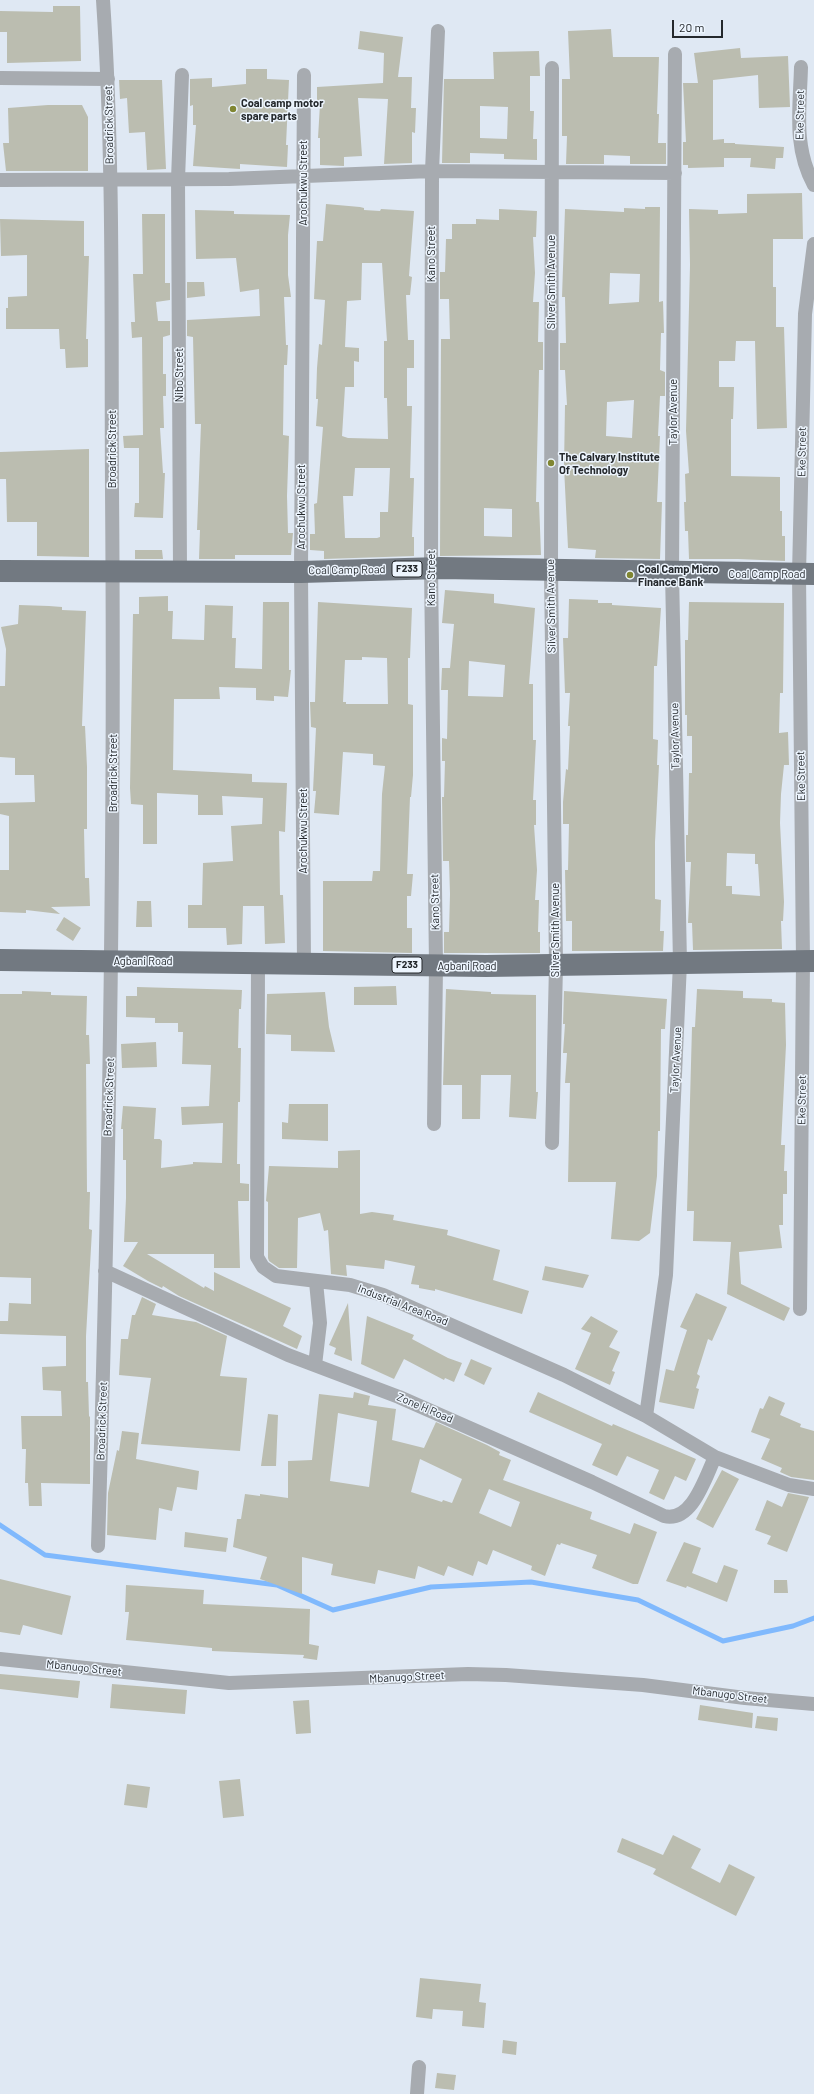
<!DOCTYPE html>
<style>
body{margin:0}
#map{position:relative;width:814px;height:2094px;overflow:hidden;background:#dfe8f3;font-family:Barlow,sans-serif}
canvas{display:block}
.scale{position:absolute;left:672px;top:20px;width:51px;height:18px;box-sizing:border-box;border:2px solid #24282c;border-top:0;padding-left:5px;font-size:12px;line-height:14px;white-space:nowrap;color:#24282c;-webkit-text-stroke:3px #edf5fe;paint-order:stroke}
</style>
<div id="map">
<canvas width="814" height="2094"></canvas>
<div class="scale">20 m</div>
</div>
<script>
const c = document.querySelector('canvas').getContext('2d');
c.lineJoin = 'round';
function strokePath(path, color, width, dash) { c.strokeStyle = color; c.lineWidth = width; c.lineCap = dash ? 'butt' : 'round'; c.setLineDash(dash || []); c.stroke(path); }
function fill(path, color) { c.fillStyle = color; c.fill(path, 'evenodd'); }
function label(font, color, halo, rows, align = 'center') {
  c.font = font + ' Barlow,sans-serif'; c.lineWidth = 3; c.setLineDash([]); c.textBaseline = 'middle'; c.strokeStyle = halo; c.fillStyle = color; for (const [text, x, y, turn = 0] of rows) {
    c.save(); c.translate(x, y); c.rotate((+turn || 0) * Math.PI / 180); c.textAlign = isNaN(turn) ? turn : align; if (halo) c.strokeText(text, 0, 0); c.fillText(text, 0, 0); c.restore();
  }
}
const stream = new Path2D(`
 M0,1525L45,1555L277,1585L333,1610L431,1587L531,1582L638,1600L723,1641L793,1626L814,1618`);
const building = new Path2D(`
 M53,6H80L81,61L7,63V32H0V11L53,12Z
 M611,29L613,57H659L657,114H659L658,143H666V164H630V156L604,155V164H566L567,136H562V79H570L568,31Z
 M360,31L403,37L398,77H412L411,108H416L415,133L412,132V163L384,164L388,99L358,98L362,156L344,157V166L320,165V138H318L320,104H317V87L383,83L384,53L358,49Z
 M740,48L741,58L788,56L790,107L759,108L758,75L713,80V140L724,139V143H735V144L784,147L783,158H776L775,169L750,167L751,158H724V167L688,168V165H683V142H686L683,83H698L694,53Z
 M539,51L540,76H530V111H534L533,139H537V160L504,159V154L470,153V163H442L444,79H494L493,52ZM480,106L508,107L507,139L480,138Z
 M246,69H267V79L289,80L286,145H288L287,167L240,164V169L193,166L196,125H193V105L190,106V79L212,78V87L246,84Z
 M119,80H162L166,169L147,170L145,132L129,133L127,98L120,99Z
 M48,105H82L88,117V171H6L3,143H9L8,108Z
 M802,193L803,239H773V287H776V327H784L787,428L757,429L755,341H736L735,361H719V387H734L733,419H731V476L780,477V511H782V536H785V561L738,559H689L688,531H685L684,502H686L685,474L689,473L686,431L690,265L689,209L718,210V214L747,213V194Z
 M326,204L360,207L364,208V210L380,211L381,209L414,211L409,276L412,277L410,295H406L408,340H414V368H407V406H412L410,478H414L412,537H414V556L324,559V551L310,550V534H315L314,504L317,503L323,427L316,426L318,399H316L317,368L319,344L322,345L325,300L314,299L317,241H323ZM362,263H382L387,341H384V398H387L388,439L348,438L342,436L345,387H354V361L359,362V348L345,347L347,301L361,300ZM355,468H390L388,512H380V537L377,538H345L343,496H353Z
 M645,207H660L659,302L663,301L664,333H661L660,370L665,372V396H660L658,436H660L657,502H662L660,559L595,558L596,550L568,548L564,467L565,405H567L565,370H560V343H566L565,297H562L565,209L624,212V208L645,209ZM610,273L640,274L639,302L609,304ZM634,400L632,438L606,436L607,402Z
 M499,209L537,211L536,237H533L535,273L533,302H539L538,342H543V370H539V372L536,502H539L541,555L440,556L441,339H450L449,299H440V272H445L446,239H452V224H476V219L499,220ZM484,508L512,509V537L484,536Z
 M195,210L234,211V214L290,215L288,235V275L291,297H284L286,345H288L287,365H284L283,435L289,436L287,496L288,533H293L291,555H235V559H199L200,530H197L201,424H195L193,337L187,336V320L260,316L259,289L240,292L236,258L196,259Z
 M142,214H165V283H170V300L156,302L158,321H170V335L163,337V374H166V396H163L164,428H160L163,473H165L163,518L134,517L135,503H139V448H124L123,436L143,435L142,337L132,338L131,322H135L133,274H143Z
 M0,219L84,221V256H89L86,339H88V367L66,368L65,349H60L59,329H6V308H8V297L27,296V255L1,256Z
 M187,282H204L205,296L187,298Z
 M89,449V557L37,556V522H7L6,479H0V452Z
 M135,550H162L163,559H135Z
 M445,590L494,594V603L535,608L529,684H533V740H536L533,800H536V825H534L537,870L535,900H539L538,932H540V953H444V932H449L450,894L449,861H443L442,797H444L445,761H442V738L447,739L448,690H441L442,668H450L454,624L442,623ZM469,661L505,665L503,697L468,696Z
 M168,596V611H173L172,639L204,640L205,605L233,606L232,638H236L235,668L262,669L263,602H289V670H291L288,697L274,696V701L256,700V688L219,687L220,699H174L173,770L252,774V782L287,783L285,832L279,831L280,895H283L285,943L265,944L264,906H243L242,944L227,945L226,928H188V905H202L203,863L233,861L231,826L262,824L263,798L222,796L223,815H198V795L157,793V844H143V805L131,804L130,788L133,614H139V597Z
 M569,599L598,600V603H612V605L661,608L657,666H654L653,739L658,740L657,765H659L655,842V899L661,900L660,931H664L663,951H572V921H566L565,870H568L569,824H563V802L566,769L568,770L570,726H568L570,693H565L563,638H568Z
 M318,602L412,608L410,658H408V704L413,705V775L411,797H410L407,874H413L411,896H407V928H412V953L323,951V881H372L373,871H380L382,794L385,766L373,765V754L343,752L339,815L314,813L316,791H313L316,728L311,727L310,702H315ZM362,657L387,658L388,704H346V702H343L345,660H362Z
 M689,602L784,603L783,693H780L779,733L788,732L789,765H784L781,794L780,823L784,902L783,921H781L782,949L693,950L692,923H688L691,862H686V835H688L689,773H692V736H687V715H685V640H688ZM727,853L755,854V864H758L760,896L732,894V886H726Z
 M19,605L49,606L62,607V610L86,611L82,726H85L87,767V829H84L85,878H89L90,906L51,907L60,914L26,910V913L0,912V870H9V816L0,814V803L35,802L34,775H15V758L0,757V686H5L6,649L1,627L18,624Z
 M137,901H151L152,927H136Z
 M64,917L81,928L73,941L56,930Z
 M396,986L397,1005H354V987Z
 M137,987L242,990L241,1009H239L238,1048H241L240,1102H238L237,1164H240V1183L249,1184V1201H238L240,1268H214V1254H147L204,1288L205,1286L214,1291V1272L291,1308L283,1326L302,1336L297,1349L179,1296L163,1286L162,1288L148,1281L123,1266L138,1242H124L126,1198V1160H123V1129H121L123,1106L156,1108L154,1139H160L162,1141L161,1168L193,1164V1162L222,1163L223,1123L182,1125L181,1107L209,1106L211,1065L182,1064L183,1032H178V1023H155V1018L126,1017V996H137Z
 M446,989L491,992V994L536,995V1092H538L536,1119L509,1117L511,1075H481L480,1119H462V1085H443Z
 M697,989L743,991V998L772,999V1002L785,1003L786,1045L781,1145H785L784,1171H787V1194H783V1225H779L782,1248L739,1252L741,1284L790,1308L784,1321L727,1294L731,1242L693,1241L694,1211H687L692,1027H695Z
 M22,991L51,992V995L87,996L86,1035H89L90,1064H86L87,1192H90L89,1229L92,1230L86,1336V1382H88L89,1416L90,1417V1484L41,1483L42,1506H29L28,1483H25L26,1449H22L21,1416H62L61,1391L43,1390L42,1367L66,1366V1336L0,1334V1321H8L9,1303L31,1304V1278L0,1277V994H22Z
 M564,991L667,999L665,1029H661L660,1131H658L657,1176L650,1233L639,1241L611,1239L616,1182H568L570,1083H565L567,1053H563L565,1024H563Z
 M325,992L329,1027L335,1052L291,1051V1035L266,1034L267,994Z
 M156,1042L157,1067L122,1068L121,1044Z
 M289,1104H328V1141L282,1139V1122L288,1123Z
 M360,1150V1214L372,1212L394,1215L393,1220L448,1230L447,1235L500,1250L493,1280L529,1291L522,1314L435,1289V1291L419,1288V1285L411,1284L415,1266L385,1260L384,1269L346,1265L347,1276L331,1274L328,1230L324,1231L320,1213L298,1218L297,1268H279L269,1261L268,1258V1202L266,1201L269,1166L338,1168V1151Z
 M545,1266L589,1275L583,1288L542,1280Z
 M696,1293L727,1307L712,1341L708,1339L697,1374L700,1376L696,1388L699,1389L694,1409L659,1402L666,1369L674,1371L681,1348L687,1330L680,1327Z
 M142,1297L156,1304L152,1315L196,1322L227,1336L220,1376L247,1378L240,1451L141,1444L151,1378L119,1375L121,1339H128L132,1315H135Z
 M348,1303L352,1361L334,1354L336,1348L329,1345Z
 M367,1316L414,1335L412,1339L448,1358L462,1363L454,1382L445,1378L444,1380L404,1359L394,1379L361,1364Z
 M591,1316L618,1331L609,1347L620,1352L612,1371L615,1372L610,1385L575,1369L591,1333L581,1329Z
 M471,1359L492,1368L484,1385L464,1375Z
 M354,1392L370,1396L368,1405L396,1409L392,1440L424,1448L436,1422L487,1445L500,1452L499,1455L511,1460L503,1480L592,1512L590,1519L630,1534L634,1523L657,1532L638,1584H633L592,1568L597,1555L561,1543L560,1545L557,1544L545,1576L531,1570L532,1566L493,1550L487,1565L478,1561L473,1576L448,1566L444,1576L418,1566L415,1579L378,1570L375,1584L331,1575L333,1564L302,1557V1594L260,1579L267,1557L233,1547L237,1519H241L245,1494L260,1496V1494L288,1498V1461L312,1460L319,1394L353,1398ZM338,1413L377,1421L369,1487L330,1481ZM420,1459L462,1479L452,1503L443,1500L442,1502L411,1492ZM489,1489L520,1502L511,1527L479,1513Z
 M538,1392L612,1426L613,1424L696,1459L686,1481L675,1476L664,1500L649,1493L659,1470L627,1456L617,1476L592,1465L602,1444L529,1412Z
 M769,1396L785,1403L780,1415L801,1424L800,1427L814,1431V1480L791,1477L780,1472L782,1468L761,1459L770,1439L751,1432L760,1408L763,1409Z
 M268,1414L278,1415L276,1466H261Z
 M122,1431L139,1433L136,1459L199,1471L197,1490L177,1487L172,1511L159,1508L156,1540L107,1535L108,1493L117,1450L119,1451Z
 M722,1470L739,1479L713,1528L696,1519Z
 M788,1493L809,1497L787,1552L767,1544L771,1536L755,1530L767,1500L782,1507Z
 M185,1532L228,1538L226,1552L184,1547Z
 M684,1542L701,1548L692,1573L717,1583L724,1565L738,1570L727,1602L687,1586L686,1588L666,1581Z
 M0,1579L71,1596L62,1635L23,1625L20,1635L0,1632Z
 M774,1580H787L788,1593H774Z
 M126,1585L204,1590L203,1604L310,1609L309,1644L319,1646L317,1660L303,1658L304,1655L212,1651V1648L126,1640L129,1612H125Z
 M0,1674L80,1681L78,1698L0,1689Z
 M112,1684L187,1690L185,1714L110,1708Z
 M309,1700L311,1733L296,1734L293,1701Z
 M700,1705L753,1713L752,1728L698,1720Z
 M757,1716L778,1718L777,1731L755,1728Z
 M240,1779L244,1816L223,1818L219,1781Z
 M127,1784L150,1787L147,1808L124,1805Z
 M673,1835L701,1849L691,1868L720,1883L729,1864L755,1877L736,1916L653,1874L656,1869L617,1852L622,1838L663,1855Z
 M420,1978L481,1984L479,2002L486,2003L484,2028L462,2026L463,2011L433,2009L432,2019L416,2017Z
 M503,2040L517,2042L516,2055L502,2053Z
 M437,2073L456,2075L454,2090L435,2088Z`);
const minor = new Path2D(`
 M801,67C800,108 793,147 814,185
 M304,75L301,572L304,964
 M0,78L108,79
 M0,180L229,179L432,171L675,173
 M180,571L178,179L182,75
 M258,963L257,1257L263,1267L276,1276L350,1285L383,1295L564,1375L646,1416L715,1457L789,1485L814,1489
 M434,1124L436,966L431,568L432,171L438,31
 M552,1143L556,965L551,569L552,68
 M105,1271L288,1355L399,1397L592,1482L664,1516C692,1523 705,1478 715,1457
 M800,1309L803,961L799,574L805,314L814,244
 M315,1365L320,1323L316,1282
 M646,1416L666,1275L680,963L672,573L675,54
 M98,1546C109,1194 115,842 112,490C111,326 114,163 103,0
 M0,1659L229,1683L468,1674L506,1675L643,1685L745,1698L814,1704
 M417,2094L419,2067`);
const primary = new Path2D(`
 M0,571L301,572L440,568L814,574
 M0,960L486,966L814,961`);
const markers = [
 [233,109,4,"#808632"],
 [551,463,4,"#808632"],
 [630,575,4,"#808632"]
];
const shields = [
 [407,569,30],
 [407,965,30]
];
const shieldNames = [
 ["F233",407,569],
 ["F233",407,965]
];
const poiNames = [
 ["Coal camp motor",241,103],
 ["spare parts",241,116],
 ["The Calvary Institute",559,457],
 ["Of Technology",559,470],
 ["Coal Camp Micro",638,569],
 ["Finance Bank",638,582]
];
const streetNames = [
 ["Eke Street",800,115,-89],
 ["Broadrick Street",109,125,-91],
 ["Arochukwu Street",303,183,-90],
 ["Kano Street",431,254,-90],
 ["Silver Smith Avenue",551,282,-90],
 ["Nibo Street",179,375,-90],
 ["Taylor Avenue",673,412,-90],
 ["Broadrick Street",112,449,-90],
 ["Eke Street",802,452,-89],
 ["Arochukwu Street",301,507,-90],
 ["Coal Camp Road",347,570,-1],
 ["Coal Camp Road",767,574],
 ["Kano Street",431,578,-90],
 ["Silver Smith Avenue",551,606,-91],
 ["Taylor Avenue",675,736,-91],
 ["Broadrick Street",113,773,-90],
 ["Eke Street",801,776,-91],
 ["Arochukwu Street",303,831,-90],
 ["Kano Street",435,902,-91],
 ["Silver Smith Avenue",555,930,-90],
 ["Agbani Road",143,961],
 ["Agbani Road",467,966],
 ["Taylor Avenue",676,1060,-87],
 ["Broadrick Street",109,1097,-88],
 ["Eke Street",802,1100,-89],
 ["Industrial Area Road",403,1305,21],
 ["Zone H Road",425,1408,23],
 ["Broadrick Street",102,1421,-88],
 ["Mbanugo Street",84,1668,6],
 ["Mbanugo Street",407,1677,-3],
 ["Mbanugo Street",730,1695,7]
];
strokePath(stream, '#80b9fd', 5);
fill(building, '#bbbdb0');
strokePath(minor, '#a7abb0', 14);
strokePath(primary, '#727981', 22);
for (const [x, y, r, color] of markers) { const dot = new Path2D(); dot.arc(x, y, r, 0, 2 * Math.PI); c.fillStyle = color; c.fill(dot); strokePath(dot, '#edf5fe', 1.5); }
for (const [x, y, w] of shields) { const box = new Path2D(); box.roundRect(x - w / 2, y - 8, w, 16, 3); c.fillStyle = '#edf5fe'; c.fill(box); strokePath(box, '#24282c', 1); }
label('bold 10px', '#24282c', null, shieldNames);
label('bold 11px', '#24282c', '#edf5fe', poiNames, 'left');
label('11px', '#24282c', '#edf5fe', streetNames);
</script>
